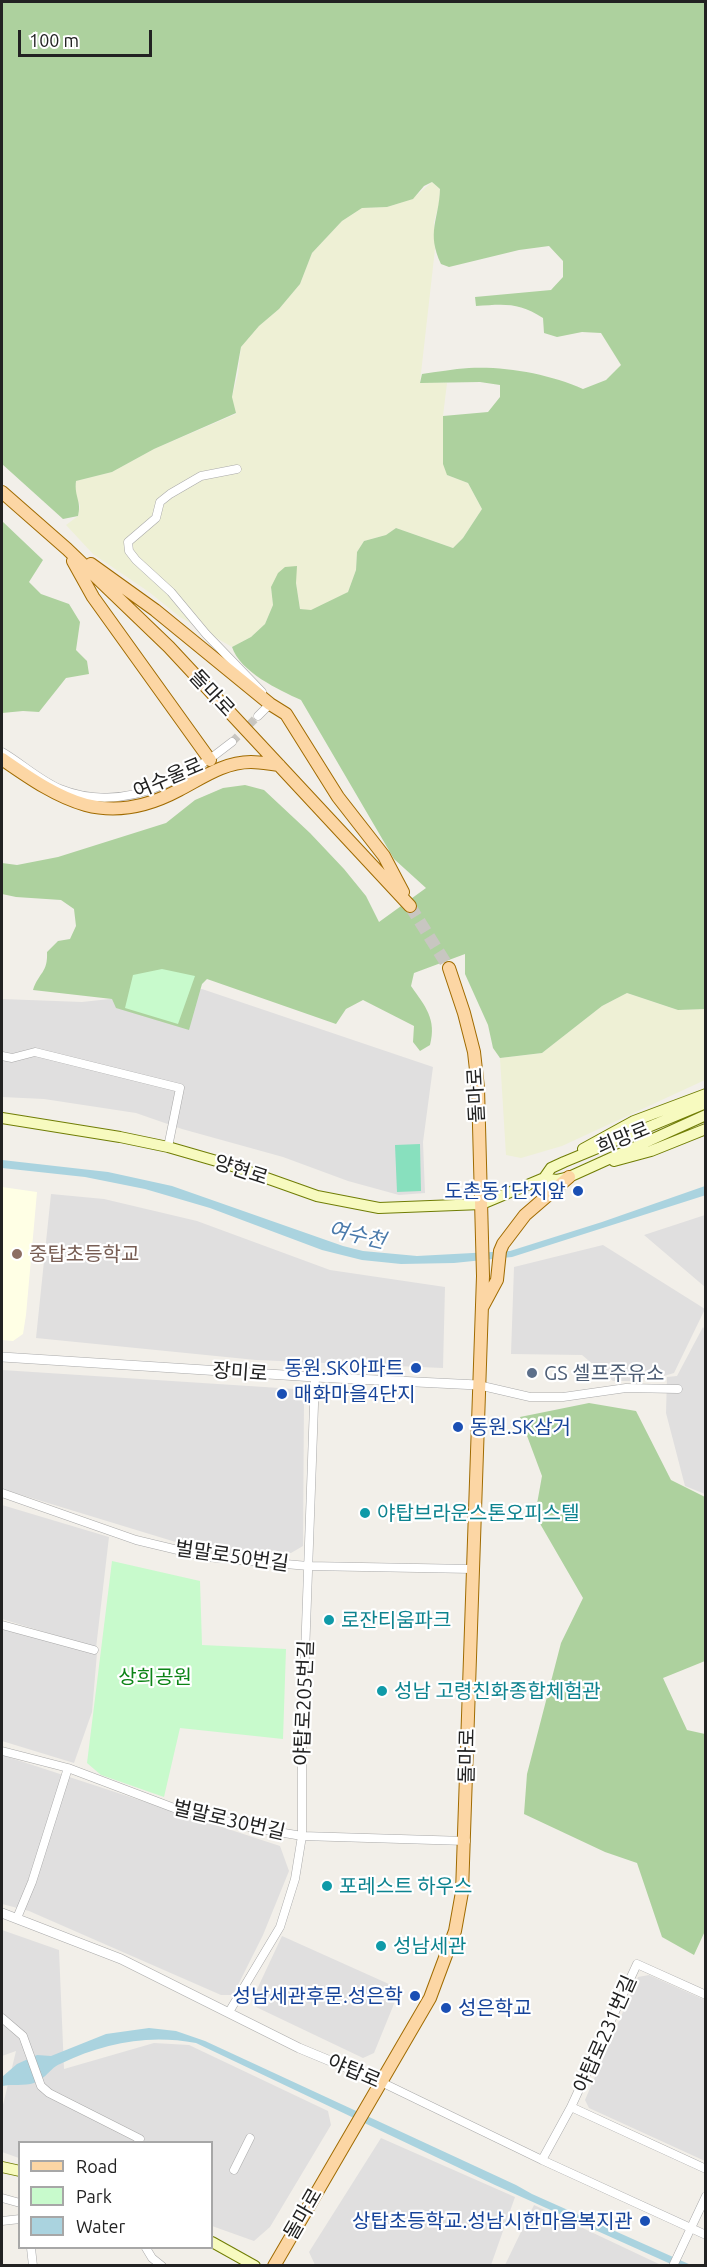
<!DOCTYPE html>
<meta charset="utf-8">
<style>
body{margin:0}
#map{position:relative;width:707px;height:2267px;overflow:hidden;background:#f2efe9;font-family:Ubuntu,sans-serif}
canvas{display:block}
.frame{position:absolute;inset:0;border:3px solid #222;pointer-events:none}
.legend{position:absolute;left:18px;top:2141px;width:195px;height:108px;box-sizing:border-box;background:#fff;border:2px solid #a7a7a7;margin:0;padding:8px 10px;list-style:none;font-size:18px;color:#222}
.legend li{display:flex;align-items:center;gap:12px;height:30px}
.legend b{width:30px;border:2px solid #a7a7a7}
.scale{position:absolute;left:18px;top:30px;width:134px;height:27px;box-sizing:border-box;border:3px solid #222;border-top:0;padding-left:8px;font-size:18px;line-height:21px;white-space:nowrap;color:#222;-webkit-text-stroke:4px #fff;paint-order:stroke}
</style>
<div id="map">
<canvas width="707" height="2267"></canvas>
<div class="frame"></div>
<ul class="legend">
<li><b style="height:8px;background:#fcd6a4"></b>Road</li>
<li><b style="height:16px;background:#c8facc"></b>Park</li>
<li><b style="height:16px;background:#aad3df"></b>Water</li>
</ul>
<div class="scale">100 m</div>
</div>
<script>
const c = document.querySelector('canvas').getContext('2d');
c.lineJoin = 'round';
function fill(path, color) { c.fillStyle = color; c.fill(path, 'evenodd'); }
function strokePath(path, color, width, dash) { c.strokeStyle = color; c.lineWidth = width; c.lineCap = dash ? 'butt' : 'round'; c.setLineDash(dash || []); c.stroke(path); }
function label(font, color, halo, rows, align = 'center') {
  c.font = font + ' Ubuntu,"Noto Sans KR",sans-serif'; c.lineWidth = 4.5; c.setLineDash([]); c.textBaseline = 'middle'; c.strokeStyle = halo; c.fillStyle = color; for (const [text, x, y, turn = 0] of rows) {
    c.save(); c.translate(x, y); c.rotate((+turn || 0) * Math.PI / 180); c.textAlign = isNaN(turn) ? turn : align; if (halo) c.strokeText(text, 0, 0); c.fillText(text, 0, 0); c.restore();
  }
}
const residential = new Path2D(`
 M202,989L433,1067L423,1142L425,1193L399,1195L348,1181L283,1157L182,1129L136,1113L44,1099L2,1097V999L82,1002Z
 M51,1194L104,1199L197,1221L330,1270L445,1287L443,1368L256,1360L36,1338Z
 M705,1215H706L705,1287L644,1235Z
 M603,1245L705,1309L674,1373L664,1376L637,1375L636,1381H613L582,1355L511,1354L514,1267Z
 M703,1327L705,1330V1494L685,1486L666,1413L667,1377L677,1376Z
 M2,1370L295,1389L304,1397L303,1546L291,1553L215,1554L2,1489Z
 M2,1505L109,1537L96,1648L2,1619Z
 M2,1628L97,1653L92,1712L74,1763L2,1741Z
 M2,1755L280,1846L289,1871L263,1935L233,1995H221L29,1911L2,1904Z
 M2,1930L59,1950L64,2069L154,2043L189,2045L328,2111L331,2125L270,2227L254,2241L212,2226V2142H20L19,2158L2,2152V2109L16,2051L2,2056Z
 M282,1936L400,1989L374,2053L363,2058L256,2007L252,2000Z
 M649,1975L705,2000V2161L589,2108L585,2100L638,1977Z
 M381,2138L515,2197L491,2265H315L309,2252Z
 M534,2205L661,2265H505Z`);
const education = new Path2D(`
 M2,1187L37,1192L26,1315L23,1334L13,1341L2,1340Z`);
const farmland = new Path2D(`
 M432,182L440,189L439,204L434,222L435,249L420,382L447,383L443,416L447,475L468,483L482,509L463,538L453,548L396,528L386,535L364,541L357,552L356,570L348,592L311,611L300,609L296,583V566L271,587L273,605L265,624L251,637L232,647L180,617L149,592L93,554L66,525L78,516L80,506L75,492L76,481L112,472L154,449L236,414L232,397L238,374L241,347L259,326L279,309L300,284L312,253L342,221L362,208L387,207L412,199Z
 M627,993L678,1010L705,1009V1080L562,1146L521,1158L506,1155L500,1058L542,1053L602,1006Z`);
const forest = new Path2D(`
 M2,2H705V1009L678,1010L627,993L602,1006L542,1053L500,1058L493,1048L488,1025L465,974V954L414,973L411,986C425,1006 437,1019 430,1045L420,1051L413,1042L414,1026L363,1000L346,1009L336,1024L207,979L202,984L189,1030L116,1008L112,999L33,990C39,972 48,973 47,952L58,941L70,939L76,926L74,909L61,900L16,897L2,894V863L17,865L58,857L166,823L195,800L223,788L245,785L264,790L310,833L344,869L366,896L379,922L426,888L394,859L301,700C279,690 240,672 232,647L251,637L265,624L273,605L271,587L278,573L285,567L297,566L296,583L300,609L311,610L348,592L356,570L357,552L364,541L386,535L396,528L453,548L463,538L482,509L468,483L447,475L443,464V416L488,412L500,397V385L480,382L420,383L422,374C437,372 453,369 469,368C505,366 550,374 583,389L606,380L621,365L601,333L582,332L557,337L544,333L543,318C519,302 504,304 476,306L475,297L551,290L563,277V261L549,246L519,250L449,267L441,264C426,232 439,220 440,189L432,182L424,186L413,199L387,207L362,208L342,221L312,253L300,284L279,309L259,326L241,347L232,397L236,413L154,449L112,472L76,481C74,497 82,501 78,516L63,519L2,464Z
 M2,521L43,560L29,582L41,594L69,604L80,622L76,650L87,661L89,674L66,678L39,712L23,711L2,713Z
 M589,1403L636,1411L671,1480L705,1497V1661L663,1678L687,1730L705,1734V1931L694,1955L662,1937L637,1863L605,1852L524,1814L527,1774L561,1643L583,1598L535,1515L542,1476L520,1417Z`);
const park = new Path2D(`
 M162,969L195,976L178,1024L125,1008L133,975Z
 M112,1561L200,1581L202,1645L286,1649L283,1739L180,1728L164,1797L101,1775L87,1763Z`);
const pitch = new Path2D(`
 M420,1144L421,1191L397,1192L395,1145Z`);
const water = new Path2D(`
 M2,1160L108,1172L172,1186L343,1246L363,1251L417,1256L510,1251L602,1222L705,1186L706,1195L512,1257L454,1263L401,1264L362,1260L322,1250L210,1208L145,1189L85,1177L2,1168Z
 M149,2028L176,2031L205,2041L516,2185L532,2194L691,2265H673L495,2185L196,2043C147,2034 104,2043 60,2064C50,2068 48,2077 34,2083C25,2086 11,2084 2,2086V2077L17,2064L37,2055L51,2056L106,2034Z`);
const minorTunnel = new Path2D(`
 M232,742L258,716`);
const primaryTunnel = new Path2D(`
 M410,906L449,968`);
const minor = new Path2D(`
 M237,469L201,476L170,494L160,502L156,518L128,542L129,551L136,560L171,592L206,634L262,692
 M258,716L270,704L269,702
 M2,752C21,763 39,780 60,789C122,814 185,780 232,742
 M2,1056L12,1058L35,1052L180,1088L168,1147
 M478,1385L530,1397H563L626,1388L678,1389
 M2,1493L136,1540L207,1557L308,1566L472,1569
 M2,1625L94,1650
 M2,1751L68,1768L174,1808L249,1827L302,1836L466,1841
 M17,1918L32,1882L68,1768
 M229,2012L280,1927L295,1879L302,1836V1738L315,1377
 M2,2018L23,2036L41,2086L49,2093L140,2139L138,2142
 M381,2082L542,2160L706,2235
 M571,2107L706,2169
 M542,2160L571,2107L637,1964L706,1995
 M234,2170L250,2138
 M2,2198L20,2203
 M2,2221L20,2219
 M31,2248L33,2266
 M146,2248L152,2258L162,2266
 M673,2266L706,2196`);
const tertiary = new Path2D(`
 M2,1357L315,1377L478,1385
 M2,1913L121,1959L299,2048L381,2082`);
const secondary = new Path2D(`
 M2,1118L120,1137L168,1147L227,1164L317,1196L379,1208L482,1204L544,1178L551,1168L564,1162L706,1103
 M583,1149L634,1121L706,1094
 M614,1161L651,1151L706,1129
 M544,1178L556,1180L569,1177L706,1115
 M2,2167L20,2171
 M212,2242L255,2266`);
const primary = new Path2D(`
 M2,492L67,549L169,647L410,906
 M73,561L93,597L210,760
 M91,564L155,610L270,704L286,714L338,797L384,856L403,892
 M2,759C62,801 106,829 179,790C202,778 224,762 251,762C260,762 270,764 279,765
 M483,1306L497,1280L500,1251L503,1244L525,1215L569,1177
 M274,2266L430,1998L455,1931L462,1892L483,1276L478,1088L474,1052L464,1013L449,968`);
const markers = [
 [578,1191,6,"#1a4fb4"],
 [17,1254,6,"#8d6e63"],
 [416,1368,6,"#1a4fb4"],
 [532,1373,6,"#5c6f8a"],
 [282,1394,6,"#1a4fb4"],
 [458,1427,6,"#1a4fb4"],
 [365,1513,6,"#0f9aa8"],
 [329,1620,6,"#0f9aa8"],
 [382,1691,6,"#0f9aa8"],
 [327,1886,6,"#0f9aa8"],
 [381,1946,6,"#0f9aa8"],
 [415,1996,6,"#1a4fb4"],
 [446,2008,6,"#1a4fb4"],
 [645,2221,6,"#1a4fb4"]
];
const streetNames = [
 ["돌마로",212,693,47],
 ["여수울로",168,778,-23],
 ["돌마로",476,1095,-93],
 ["희망로",623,1138,-22],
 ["양현로",241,1170,18],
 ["장미로",240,1372,4],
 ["벌말로50번길",232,1556,8],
 ["야탑로205번길",304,1703,-88],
 ["돌마로",467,1756,-89],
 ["벌말로30번길",229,1820,13],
 ["야탑로231번길",605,2034,-66],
 ["야탑로",354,2071,23],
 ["돌마로",303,2214,-60]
];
const transitNames = [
 ["도촌동1단지앞",566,1191],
 ["동원.SK아파트",404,1368],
 ["매화마을4단지",294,1394,"left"],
 ["동원.SK삼거",470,1427,"left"],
 ["성남세관후문.성은학",403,1996],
 ["성은학교",458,2008,"left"],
 ["상탑초등학교.성남시한마음복지관",633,2221]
];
const educationNames = [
 ["중탑초등학교",29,1254]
];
const serviceNames = [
 ["GS 셀프주유소",544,1373]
];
const cultureNames = [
 ["야탑브라운스톤오피스텔",377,1513],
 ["로잔티움파크",341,1620],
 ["성남 고령친화종합체험관",394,1691],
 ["포레스트 하우스",339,1886],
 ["성남세관",393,1946]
];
const parkNames = [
 ["상희공원",155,1677]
];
const waterNames = [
 ["여수천",357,1235,13]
];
fill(residential, '#e0dfdf');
fill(education, '#ffffe5');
fill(farmland, '#eef0d5');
fill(forest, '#add19e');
fill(park, '#c8facc');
fill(pitch, '#88e0be');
fill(water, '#aad3df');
strokePath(minorTunnel, '#c8c6c1', 8, [8, 4]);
strokePath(primaryTunnel, '#c8c6c1', 12, [12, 6]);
strokePath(minor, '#a9a9a9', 9);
strokePath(tertiary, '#a9a9a9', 10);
strokePath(secondary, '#707d05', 12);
strokePath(primary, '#a06b00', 14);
strokePath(minor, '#fff', 8);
strokePath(tertiary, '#fff', 9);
strokePath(secondary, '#f7fabf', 10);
strokePath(primary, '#fcd6a4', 12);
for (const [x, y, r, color] of markers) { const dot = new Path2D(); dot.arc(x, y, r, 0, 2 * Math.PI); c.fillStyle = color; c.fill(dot); strokePath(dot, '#fff', 2); }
label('20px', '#222', '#fff', streetNames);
label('20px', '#164399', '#fff', transitNames, 'right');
label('20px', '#785e54', '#fff', educationNames, 'left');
label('20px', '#4e5e75', '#fff', serviceNames, 'left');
label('20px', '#0d838f', '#fff', cultureNames, 'left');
label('20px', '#0c8416', '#fff', parkNames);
label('italic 21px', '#4a7aab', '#fff', waterNames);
</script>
